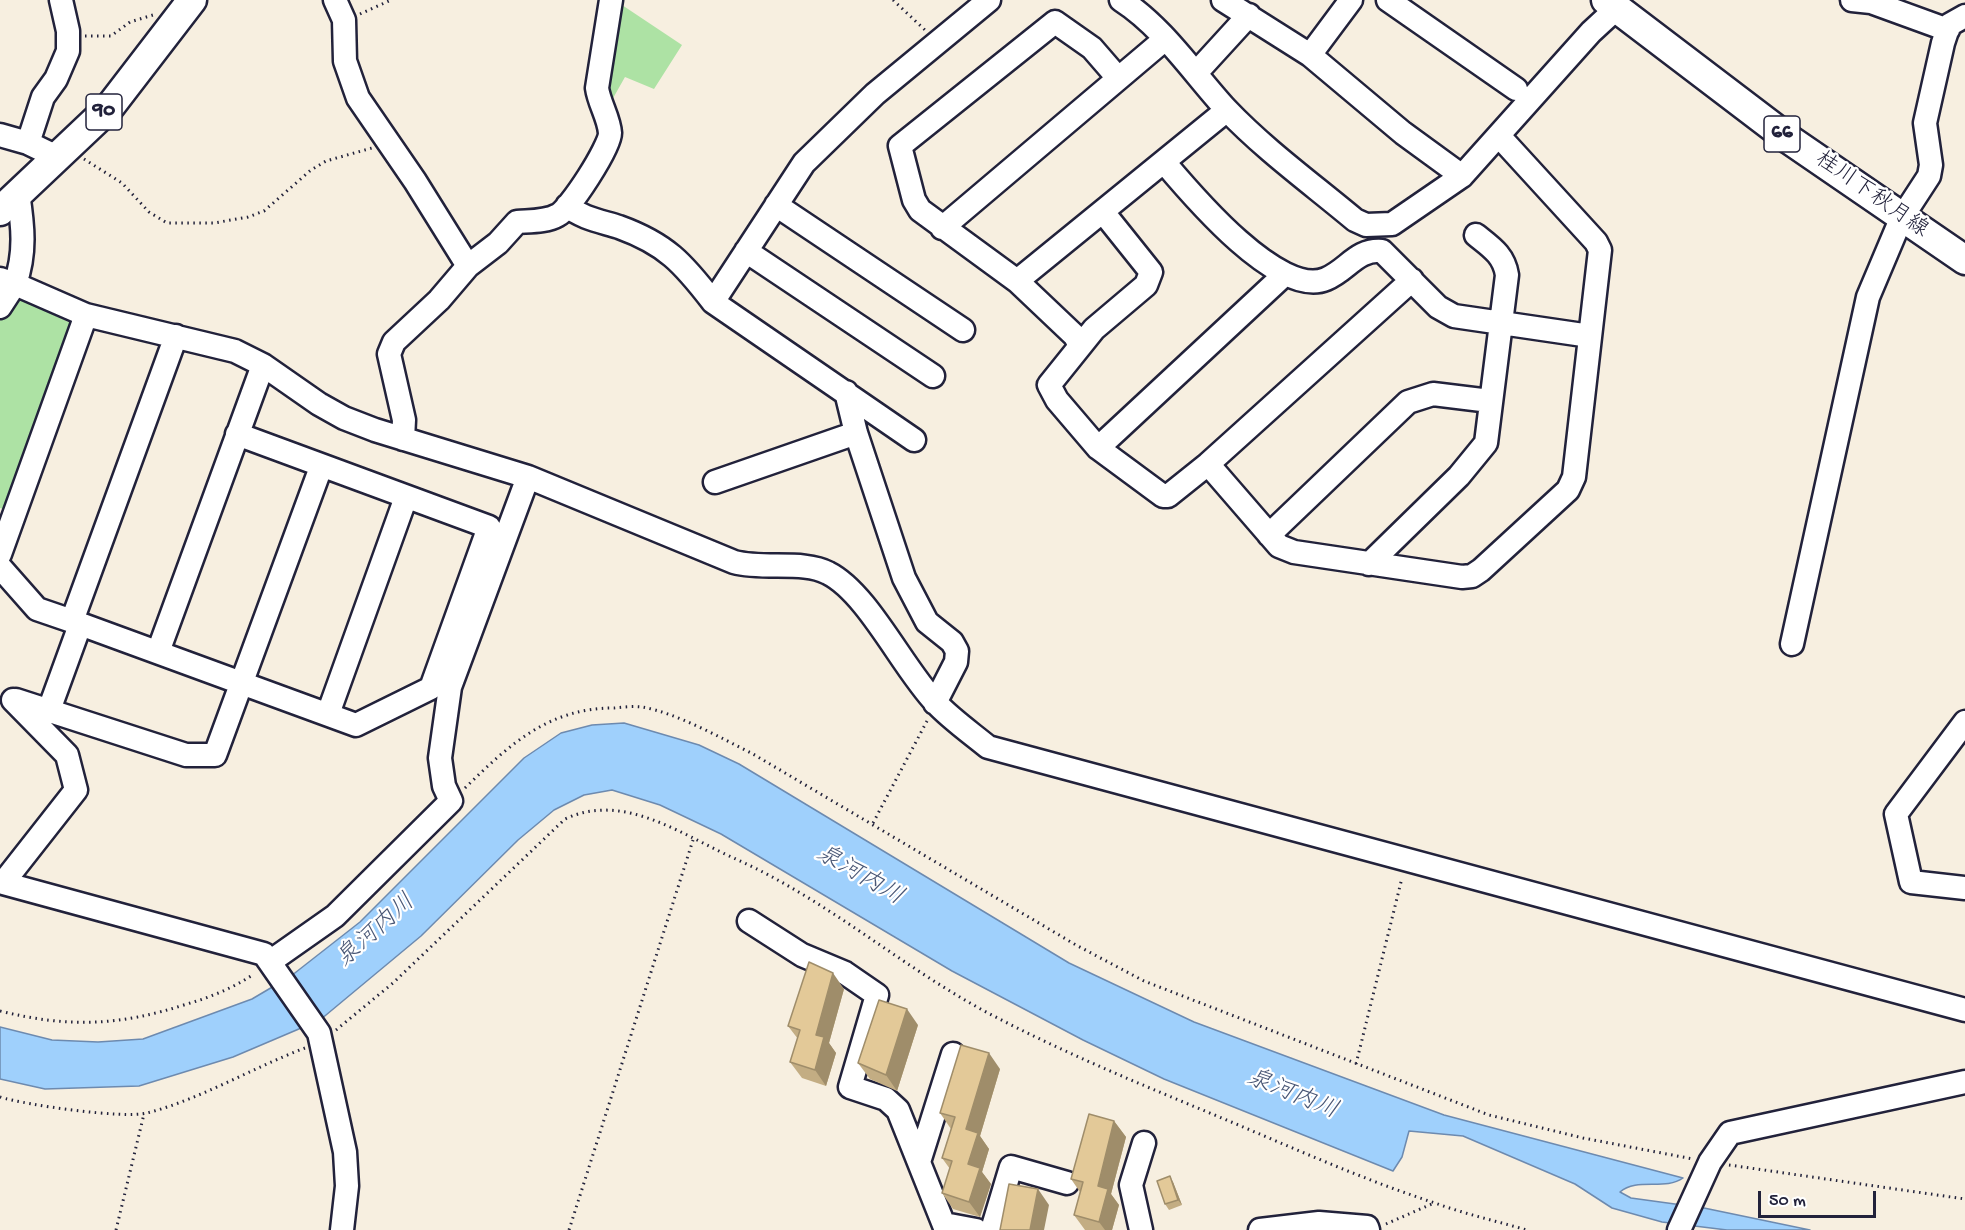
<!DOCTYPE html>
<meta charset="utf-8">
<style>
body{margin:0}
#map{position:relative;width:1965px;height:1230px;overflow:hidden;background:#f7efe0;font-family:"Gochi Hand",sans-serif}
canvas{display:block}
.scale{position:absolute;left:1758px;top:1191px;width:118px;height:27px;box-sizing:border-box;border:3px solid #22223b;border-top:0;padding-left:8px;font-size:18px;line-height:21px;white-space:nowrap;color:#22223b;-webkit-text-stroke:4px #fff;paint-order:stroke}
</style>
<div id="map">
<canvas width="1965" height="1230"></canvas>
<div class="scale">50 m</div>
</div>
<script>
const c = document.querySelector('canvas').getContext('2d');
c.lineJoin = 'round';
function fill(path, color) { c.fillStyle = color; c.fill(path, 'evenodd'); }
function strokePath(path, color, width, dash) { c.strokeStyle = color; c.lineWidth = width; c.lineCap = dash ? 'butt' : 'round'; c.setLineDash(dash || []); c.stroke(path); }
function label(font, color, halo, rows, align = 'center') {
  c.font = font + ' "Gochi Hand","Klee One",sans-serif'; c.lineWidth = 4.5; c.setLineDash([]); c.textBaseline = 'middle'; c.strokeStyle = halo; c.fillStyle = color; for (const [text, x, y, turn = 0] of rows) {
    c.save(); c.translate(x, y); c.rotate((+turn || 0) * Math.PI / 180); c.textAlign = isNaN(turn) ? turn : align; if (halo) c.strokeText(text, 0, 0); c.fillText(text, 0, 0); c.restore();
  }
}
const green = new Path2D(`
 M616,1L682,45L654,89L625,77L608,107L607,50Z
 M16,297L77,326L10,512L0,508V320Z`);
const water = new Path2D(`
 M624,723L699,745L739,764L1069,963L1194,1022L1444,1115L1683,1178C1665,1191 1637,1177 1620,1192L1631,1198L1704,1208L1810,1230H1727L1662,1222L1612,1208L1575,1184L1463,1136L1409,1131L1402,1157L1393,1171L1164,1079L1083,1040L952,971L721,834L660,805L612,790L584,795L554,810L518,840L421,936L320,1020L233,1057L139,1086L45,1089L0,1079V1027L52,1040L98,1042L143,1039L252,999L291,976L360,922L524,758L561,733L592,725Z`);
const path = new Path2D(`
 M893,0L925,30
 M360,14L391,0
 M85,36H111L130,22L153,15
 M84,159L122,183L149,212L167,223H214L248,217L264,211L311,170L326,161L372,148
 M465,788C509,745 548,708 614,708C623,707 633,706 642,707C677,713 721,738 753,754L1076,945L1144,981L1489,1115L1583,1138L1693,1159
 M873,823L927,721
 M0,1011C69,1028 119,1026 187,1004C211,997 233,988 254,974
 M336,1030L393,983L565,819C625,791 683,836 738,860C827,900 902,967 988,1013C1062,1052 1140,1084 1217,1116C1289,1146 1361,1179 1435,1203C1465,1214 1496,1221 1527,1230
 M1356,1064L1402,878
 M0,1097C26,1105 123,1119 147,1113C201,1099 252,1068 305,1048
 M1729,1165L1965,1199
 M1386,1224L1434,1203
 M116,1230L144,1114
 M569,1230L693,840`);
const minor = new Path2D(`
 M335,0L344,20L345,61L358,98L415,181L468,266
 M1121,0C1163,27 1193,73 1226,109C1265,150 1312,184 1355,220L1366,225L1392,224L1462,176L1591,32L1617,8
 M1223,0L1310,55L1403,133L1462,176
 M1388,0L1516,89
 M1852,0L1871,2L1948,30
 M1310,55L1351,0
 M1196,73L1249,15
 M0,135L28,143L57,157
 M28,143L43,97L56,79L68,51V31L61,0
 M1164,162C1191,194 1279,299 1326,279C1348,270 1356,249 1382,251L1438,307L1454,316L1590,336
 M18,193C23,226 26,253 15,284L86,315L235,351L263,365L319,404L344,418L375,430L528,477L734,562C764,570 804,560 828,573C868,593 903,669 936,703C951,719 971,733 988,747L1965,1010
 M776,205L963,330
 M567,206C582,218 600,221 619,227C666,244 683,263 713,302
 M1103,212L1151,272L1146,285L1094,329L1049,385L1057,400L1098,448L1163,496H1168L1208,464L1412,280
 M942,228L1164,40
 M746,251L933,376
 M0,279L15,284L0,307
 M1017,281L1227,110
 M176,336L72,621L356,725L431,688L489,527L237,434
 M1080,346L1075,336L1017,281L920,210L914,200L900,146L1055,22L1092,48L1118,78
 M846,392L856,433L904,578L927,622L952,642L957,651L956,662L935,703
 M403,439L404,420L389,354L394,342L439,300L468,266L498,243L517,222C530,221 546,222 558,215C570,209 610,147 610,133C609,118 599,103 597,88L611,0
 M914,440L713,302L804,163L875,94L989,0
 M1098,448L1284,275
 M1208,464L1279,546L1294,552L1462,577L1472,576L1481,570L1568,490L1574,477L1600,250L1596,242L1499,136
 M715,482L856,433
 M1269,535L1408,402L1433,394L1490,401
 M0,554L86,315
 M1369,564L1459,476L1486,443L1507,275C1504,255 1491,247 1476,235
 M0,567L37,609L72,621
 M1792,644L1868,297L1901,219L1929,176L1931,165L1925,123L1943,43L1949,25L1965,16
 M158,652L263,365
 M13,700L67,755L76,790L3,883L264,954L319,1033L345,1152L347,1186L342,1230
 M16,700L186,755H215L321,467
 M49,710L80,625
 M328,714L406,497
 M1965,722L1896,814L1911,882L1965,888
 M749,921L802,955L845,973L877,995L850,1087L886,1099L898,1110L946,1230
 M271,961L335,916L451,801L444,786L440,758L450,687L528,477
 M919,1162L953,1054
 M944,1224L976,1230
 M992,1230L1011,1167L1067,1183
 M1141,1230L1131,1185L1144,1143
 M1260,1230L1319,1223L1367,1227L1368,1230
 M1679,1230L1710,1162L1730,1133L1965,1082`);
const major = new Path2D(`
 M1606,0L1790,140L1965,260
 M0,211L109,108L192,0`);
const wall = new Path2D(`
 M844,989L829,1043L836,1053L826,1086L802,1078L790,1062L798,1039L788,1026Z
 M918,1025L897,1091L870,1079L858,1063Z
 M1000,1069L980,1136L989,1149L982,1172L991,1184L980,1217L953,1209L942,1193L950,1169L942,1158L951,1129L940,1113Z
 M1114,1121L1126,1137L1111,1194L1119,1205L1112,1230H1085L1074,1215L1080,1192L1071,1179Z
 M1173,1182L1182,1205L1169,1210L1165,1204Z`);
const shadedWall = new Path2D(`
 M833,973L844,989L829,1043L836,1053L826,1086L815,1070L816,1035Z
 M907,1009L918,1025L897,1091L886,1075Z
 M989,1053L1000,1069L980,1136L989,1149L982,1172L991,1184L980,1217L969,1202L968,1164L966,1129Z
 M1114,1121L1126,1137L1111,1194L1119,1205L1112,1230H1105L1099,1222L1098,1186Z
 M1170,1176L1173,1182L1182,1205L1178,1200Z
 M1038,1189L1049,1205L1044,1230H1030Z`);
const building = new Path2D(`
 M809,962L833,973L816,1035L824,1037L815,1070L790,1062L800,1030L788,1026Z
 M879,1000L907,1009L886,1075L858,1063Z
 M961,1045L989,1053L966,1129L978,1133L968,1164L980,1168L969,1202L942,1193L952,1161L942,1158L955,1117L940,1113Z
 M1089,1114L1114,1121L1098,1186L1108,1189L1099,1222L1074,1215L1083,1182L1071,1179Z
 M1170,1176L1178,1200L1165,1204L1157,1181Z
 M1009,1184L1038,1189L1030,1230H1000Z`);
const shields = [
 [104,112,36],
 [1782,134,36]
];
const shieldNames = [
 ["90",104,112],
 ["66",1782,134]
];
const streetNames = [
 ["桂川下秋月線",1871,196,35]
];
const waterNames = [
 ["泉河内川",859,877,30],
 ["泉河内川",377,932,-42],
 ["泉河内川",1292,1096,22]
];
fill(green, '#ade2a4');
fill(water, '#9fd0fc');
strokePath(water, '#6d8aaf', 1.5);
strokePath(minor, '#22223b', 27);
strokePath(major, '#22223b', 33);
strokePath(path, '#22223b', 3, [1.5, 4.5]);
strokePath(minor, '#fff', 22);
strokePath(major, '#fff', 28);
fill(wall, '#c3ad83');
fill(shadedWall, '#9f8d6a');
fill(building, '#e3c998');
strokePath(building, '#9f8d6a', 1.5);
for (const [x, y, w] of shields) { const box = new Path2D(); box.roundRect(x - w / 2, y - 18, w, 36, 4.5); c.fillStyle = '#fff'; c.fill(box); strokePath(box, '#22223b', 1.5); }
label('bold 21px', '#22223b', null, shieldNames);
label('22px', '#22223b', '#fff', streetNames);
label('italic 24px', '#485675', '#fff', waterNames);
</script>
